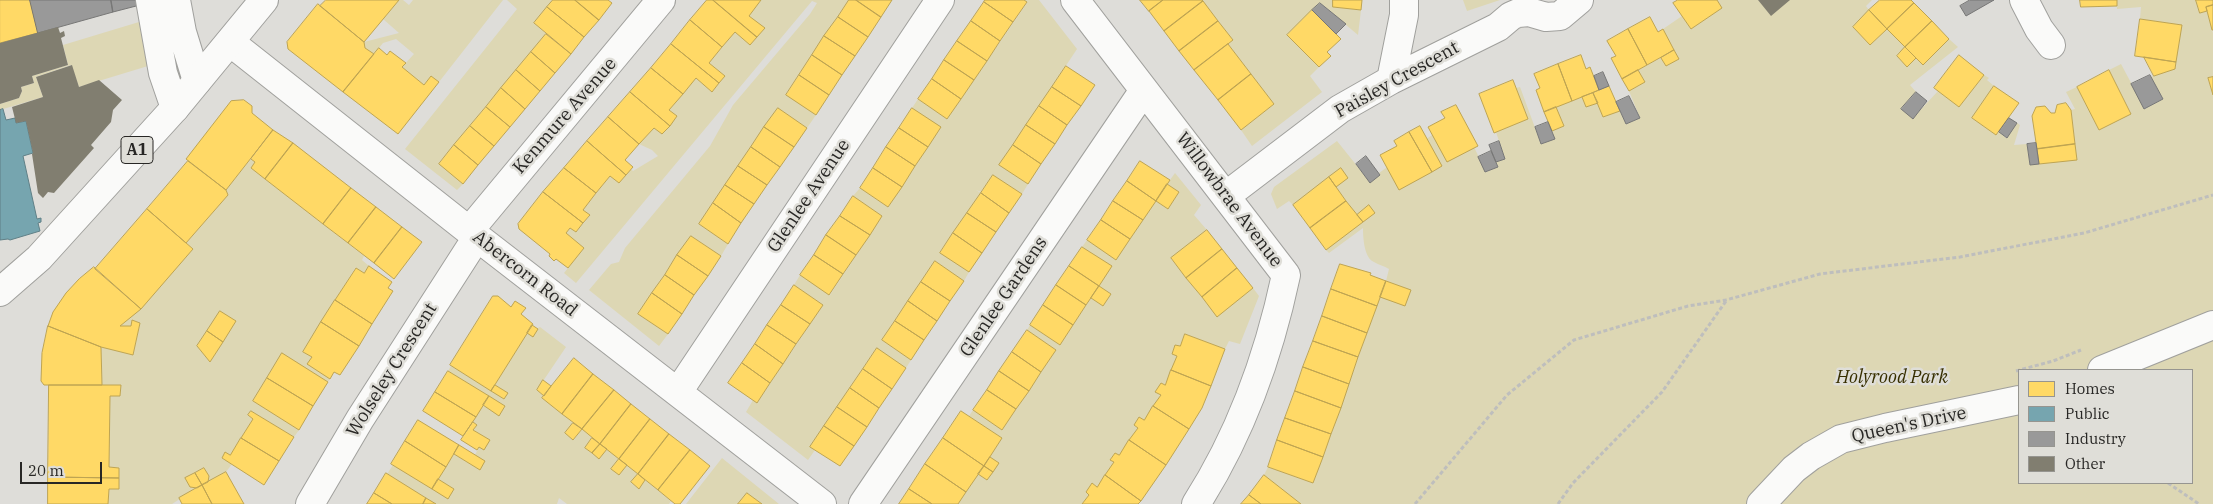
<!DOCTYPE html>
<style>
body{margin:0}
#map{position:relative;width:2213px;height:504px;overflow:hidden;background:#deddd9;font-family:"IBM Plex Serif",serif}
canvas{display:block}
.legend{position:absolute;left:2018px;top:369px;width:175px;height:115px;box-sizing:border-box;background:#dfded8;border:1px solid #969590;margin:0;padding:6px 9px;list-style:none;font-size:15px;color:#282725}
.legend li{display:flex;align-items:center;gap:10px;height:25px}
.legend b{width:25px;border:1px solid #969590}
.scale{position:absolute;left:20px;top:462px;width:82px;height:22px;box-sizing:border-box;border:2px solid #282725;border-top:0;padding-left:6px;font-size:15px;line-height:18px;white-space:nowrap;color:#282725;-webkit-text-stroke:4px #dfded8;paint-order:stroke}
</style>
<div id="map">
<canvas width="2213" height="504"></canvas>
<ul class="legend">
<li><b style="height:14px;background:#ffd966"></b>Homes</li>
<li><b style="height:14px;background:#76a5af"></b>Public</li>
<li><b style="height:14px;background:#999"></b>Industry</li>
<li><b style="height:14px;background:#817e70"></b>Other</li>
</ul>
<div class="scale">20 m</div>
</div>
<script>
const c = document.querySelector('canvas').getContext('2d');
c.lineJoin = 'round';
function fill(path, color) { c.fillStyle = color; c.fill(path, 'evenodd'); }
function strokePath(path, color, width, dash) { c.strokeStyle = color; c.lineWidth = width; c.lineCap = dash ? 'butt' : 'round'; c.setLineDash(dash || []); c.stroke(path); }
function label(font, color, halo, rows, align = 'center') {
  c.font = font + ' "IBM Plex Serif",serif'; c.lineWidth = 5; c.setLineDash([]); c.textBaseline = 'middle'; c.strokeStyle = halo; c.fillStyle = color; for (const [text, x, y, turn = 0] of rows) {
    c.save(); c.translate(x, y); c.rotate((+turn || 0) * Math.PI / 180); c.textAlign = isNaN(turn) ? turn : align; if (halo) c.strokeText(text, 0, 0); c.fillText(text, 0, 0); c.restore();
  }
}
const green = new Path2D(`
 M399,0H403L409,5L413,0H503L439,82L431,76L424,85L402,67L414,54L396,39L383,43L374,54L365,48L364,42L399,33L383,19Z
 M507,0H553L534,23L546,34L439,163L463,184L457,190L405,149L517,9Z
 M761,0H849L786,94L816,115L807,128L778,108L699,224L728,244L721,256L691,236L638,314L668,334L659,346L589,290L611,264L619,262L625,248L710,146L733,105L810,14L817,3L812,1L576,283L564,273L584,248L566,233L570,228L576,232L590,216L583,210L610,176L619,183L631,169L633,171L658,156L652,150L639,144L654,128L662,134L677,116L669,110L696,78L712,92L725,76L709,63L735,32L750,45L764,29L749,16Z
 M1024,0H1039L1077,49L1000,165L1028,184L1022,194L993,175L981,192L976,190L981,193L940,252L969,272L964,281L935,261L882,340L911,360L906,368L876,349L811,446L815,450L808,460L746,412L753,400L757,403L823,305L794,285L800,275L830,295L882,216L853,196L860,188L888,207L940,128L912,108L918,99L947,119L1027,3Z
 M1202,0H1333V7L1361,10L1358,35L1320,3L1287,35L1319,67L1310,76L1322,92L1252,146L1241,130L1274,104L1228,44L1233,40Z
 M1463,0H1500L1467,11Z
 M1717,0H1872L1866,6L1869,10L1853,27L1870,45L1887,29L1905,47L1897,56L1907,67L1916,58L1923,65L1949,39L1958,47L1910,85L1916,92L1901,109L1913,118L1938,91L1959,107L1984,75L1989,78L1987,80L1994,86L1972,118L1996,135L1999,132L2006,138L2017,123L2020,125L2014,145L2027,144L2030,165L2077,159L2071,110L2075,109L2066,92L2077,87L2099,130L2131,113L2109,70L2121,64L2145,109L2163,99L2151,77L2175,68L2181,25L2140,19L2141,7L2117,9V0H2196L2200,13L2207,11L2213,33V77L2208,79L2213,95V504H1301L1264,475L1268,467L1313,483L1380,297L1410,290L1386,281L1389,269C1384,266 1379,265 1374,262C1364,258 1363,237 1363,228L1329,253L1326,250L1369,206L1357,215L1336,187L1341,169L1293,205L1289,201L1277,209L1271,194L1274,187L1337,141L1370,182L1380,175L1379,173L1432,135L1474,147L1486,172L1498,167L1496,162L1505,159L1496,132L1528,119L1516,88L1520,87L1541,144L1554,139L1552,131L1564,126L1556,107L1582,97L1586,107L1598,103L1603,117L1620,111L1626,124L1640,118L1629,91L1645,82L1638,70L1661,58L1666,66L1678,59L1663,29L1682,16L1691,29L1722,8ZM2019,370H2192V483H2019Z
 M139,22L148,66L79,87L71,65L36,77L43,97L0,110V104L19,98L22,91L21,87L34,83L32,76L68,65L63,45Z
 M251,159L255,162L251,168L364,256L362,260L369,266L364,273L355,268L303,352L312,357L330,379L328,382L282,354L253,401L299,430L294,437L251,411L248,415L253,419L230,455L225,453L222,458L232,464L226,472L208,482L209,476L203,468L186,478L190,487L197,488L172,504H108L109,489H119V468L109,467L110,396H120L121,385H102L101,347L133,355L140,323L132,320L131,326H120L193,249L186,243L228,195L226,190ZM220,312L235,321L210,362L197,346Z
 M1175,173L1201,205L1194,215L1207,230L1171,259L1217,316L1253,288L1259,296L1240,344L1229,341L1225,349L1185,334L1180,346L1175,345L1172,354L1177,356L1165,385L1161,383L1156,391L1161,395L1144,420L1139,417L1134,425L1138,428L1119,455L1115,453L1110,460L1114,462L1097,487L1092,483L1086,492L1089,495L1082,504H958L978,474L987,480L998,463L990,457L1002,438L969,416L973,410L1002,430L1056,350L1027,330L1030,325L1060,345L1091,298L1103,306L1111,294L1099,286L1111,266L1082,247L1087,240L1116,259L1156,201L1168,209L1179,192L1167,184Z
 M540,327L566,347L537,390L544,396L542,398L573,423L565,433L574,440L582,429L592,438L585,448L599,459L607,449L619,459L611,468L619,475L627,465L638,474L631,483L639,489L645,480L671,501L669,504H567L559,498L557,504H436L387,474L393,465L448,498L454,489L438,479L454,454L480,470L475,455L479,447L490,440L473,430L477,425L473,422L483,405L499,415L505,406L448,371L451,366L504,399L507,393L495,385L527,333Z
 M722,458L779,504H762L747,493L738,504H686Z`);
const homes = new Path2D(`
 M0,0H30L38,33L0,43Z
 M326,0H399L364,42L320,6Z
 M553,0H575L599,20L584,37L547,7Z
 M575,0H608L612,3L599,20Z
 M707,0H713L757,37L750,45L735,32L722,47L690,20Z
 M713,0H761L749,16L765,28L757,37Z
 M849,0H856L881,17L868,37L838,17Z
 M856,0H892L881,17Z
 M985,0H1024L1027,2L1013,22L984,2Z
 M1140,0H1163L1149,11Z
 M1163,0H1202L1203,1L1164,31L1149,11Z
 M1333,0H1362L1361,10L1333,7Z
 M1678,0H1717L1722,8L1691,29L1673,3Z
 M1880,0H1911L1914,3L1887,29L1869,10Z
 M2080,0H2117V6L2081,7Z
 M2196,0H2213V5L2206,7L2207,11L2200,13Z
 M1203,1L1218,21L1179,51L1164,31Z
 M984,2L1013,22L1000,41L971,21Z
 M1914,3L1932,21L1905,47L1887,29Z
 M318,4L364,42L365,48L374,54L343,92L288,49L287,42Z
 M2213,5V30H2212L2206,7Z
 M547,7L584,37L571,54L534,23Z
 M1312,10L1341,39L1327,52L1331,56L1319,67L1287,35Z
 M1869,10L1887,29L1870,45L1853,27Z
 M838,17L868,37L855,56L824,36Z
 M1650,17L1658,32L1663,29L1674,50L1647,65L1628,29Z
 M2140,19L2182,25L2176,62L2135,56Z
 M690,20L722,47L709,63L725,76L719,83L671,44Z
 M971,21L1000,41L987,61L957,41Z
 M1218,21L1233,40L1194,70L1179,51Z
 M1932,21L1949,39L1923,65L1905,47Z
 M1628,29L1647,65L1622,79L1611,58L1616,56L1607,41Z
 M546,34L571,54L555,73L531,52Z
 M824,36L855,56L842,75L812,55Z
 M957,41L987,61L974,80L944,60Z
 M671,44L719,83L712,92L696,78L683,94L651,68Z
 M1228,44L1251,74L1218,100L1194,70Z
 M1905,47L1916,58L1907,67L1897,56Z
 M379,48L387,55L390,51L406,63L402,67L424,85L431,76L439,82L398,134L343,92Z
 M1674,50L1679,59L1666,66L1661,58Z
 M531,52L555,73L540,91L516,70Z
 M812,55L842,75L829,95L799,75Z
 M1581,55L1586,69L1590,67L1599,90L1572,101L1558,64Z
 M1959,55L1984,75L1959,107L1934,88Z
 M2144,57L2176,62L2175,69L2154,76Z
 M944,60L974,80L961,99L932,79Z
 M1558,64L1572,101L1544,112L1536,90L1540,88L1534,74Z
 M1066,66L1095,85L1081,106L1052,87Z
 M651,68L683,94L669,110L677,116L670,126L630,92Z
 M516,70L540,91L525,109L501,88Z
 M1638,70L1645,82L1629,91L1622,79Z
 M2109,70L2131,114L2099,130L2077,87Z
 M1251,74L1274,104L1241,130L1218,100Z
 M799,75L829,95L816,115L786,95Z
 M2213,77V95L2208,78Z
 M932,79L961,99L947,119L918,99Z
 M1513,80L1528,119L1494,133L1479,94Z
 M1609,86L1620,111L1603,117L1593,93Z
 M1994,86L2019,103L1996,135L1972,118Z
 M1052,87L1081,106L1067,125L1039,106Z
 M501,88L525,109L510,127L486,107Z
 M630,92L670,126L662,134L654,128L639,144L608,117Z
 M1593,93L1598,103L1586,107L1582,97Z
 M244,100L252,106V113L273,130L226,190L186,159L231,101Z
 M2066,103L2071,110L2075,144L2037,149L2032,116L2036,107L2045,106L2051,113H2055L2057,105Z
 M1456,105L1478,146L1447,162L1428,127L1445,118L1441,112Z
 M1039,106L1067,125L1055,144L1026,125Z
 M486,107L510,127L494,146L470,126Z
 M1556,107L1564,126L1552,131L1544,112Z
 M778,108L807,128L794,147L764,127Z
 M912,108L941,127L928,147L899,128Z
 M608,117L639,144L625,160L633,167L626,175L587,141Z
 M1026,125L1055,144L1041,164L1013,145Z
 M470,126L494,146L478,165L454,145Z
 M1420,126L1442,166L1432,172L1409,132Z
 M764,127L794,147L780,167L751,147Z
 M899,128L928,147L915,166L886,147Z
 M273,130L293,143L265,179L251,168L255,162L251,159Z
 M1409,132L1432,172L1399,190L1380,155L1397,146L1394,141Z
 M587,141L626,175L619,183L610,176L596,193L564,168Z
 M293,143L351,188L323,224L265,179Z
 M2075,144L2077,160L2039,164L2037,149Z
 M454,145L478,165L463,184L439,164Z
 M1013,145L1041,164L1028,184L999,165Z
 M751,147L780,167L767,185L738,166Z
 M886,147L915,166L902,187L873,168Z
 M188,161L226,190L228,195L186,243L147,209Z
 M1140,161L1170,180L1156,201L1127,181Z
 M738,166L767,185L754,204L725,185Z
 M564,168L596,193L583,210L590,215L583,223L543,192Z
 M873,168L902,187L888,207L860,188Z
 M1341,168L1348,178L1336,187L1329,177Z
 M993,175L1022,194L1009,213L981,193Z
 M1329,177L1346,201L1310,228L1293,205Z
 M1127,181L1156,201L1143,220L1113,201Z
 M1167,184L1179,192L1168,209L1156,201Z
 M725,185L754,204L741,223L713,203Z
 M351,188L376,207L348,243L323,224Z
 M543,192L583,223L576,232L570,228L566,233L584,248L568,268L556,259L554,261L549,256L550,254L519,229L518,224Z
 M981,193L1009,213L996,232L967,213Z
 M853,196L882,216L870,235L840,216Z
 M1113,201L1143,220L1130,239L1101,220Z
 M1346,201L1363,222L1326,250L1310,228Z
 M713,203L741,223L728,244L699,224Z
 M1369,205L1375,213L1363,222L1357,215Z
 M376,207L402,227L374,263L348,243Z
 M147,209L193,249L141,309L95,269Z
 M967,213L996,232L982,253L953,233Z
 M840,216L870,235L856,255L826,235Z
 M1101,220L1130,239L1116,260L1087,240Z
 M402,227L422,242L394,279L374,263Z
 M1207,230L1222,249L1186,278L1171,258Z
 M953,233L982,253L969,272L940,253Z
 M826,235L856,255L843,274L814,255Z
 M691,236L721,256L708,276L677,255Z
 M1082,247L1112,266L1099,286L1069,266Z
 M1222,249L1237,268L1202,297L1186,278Z
 M677,255L708,276L694,295L665,275Z
 M814,255L843,274L829,295L800,275Z
 M935,261L964,281L950,301L921,282Z
 M1340,264L1371,273L1370,275L1386,281L1377,306L1331,289Z
 M369,266L392,282L388,288L393,291L372,324L335,300L356,268L364,273Z
 M1069,266L1099,286L1086,305L1056,285Z
 M94,267L141,309L120,326H131L132,320L140,323L133,355L101,347L48,326L53,312L66,293L79,279Z
 M1237,268L1253,288L1217,317L1202,297Z
 M665,275L694,295L682,314L652,293Z
 M1386,281L1411,290L1405,306L1380,297Z
 M921,282L950,301L937,321L908,301Z
 M794,285L823,305L810,324L781,305Z
 M1056,285L1086,305L1073,325L1043,305Z
 M1099,286L1111,294L1103,306L1091,298Z
 M1331,289L1377,306L1367,333L1322,316Z
 M652,293L682,314L668,334L638,314Z
 M493,296H498L511,307L515,301L526,308L521,314L533,324L491,391L450,365Z
 M335,300L372,324L359,346L321,322Z
 M908,301L937,321L924,340L895,321Z
 M781,305L810,324L796,344L767,325Z
 M1043,305L1073,325L1060,345L1030,325Z
 M220,311L236,321L223,342L207,331Z
 M1322,316L1367,333L1358,357L1313,341Z
 M895,321L924,340L911,360L882,340Z
 M321,322L359,346L340,375L334,372L330,379L307,364L312,357L303,352Z
 M532,325L538,329L533,337L527,333Z
 M767,325L796,344L783,364L755,344Z
 M48,326L101,347L102,385H44L41,381L42,353Z
 M1027,330L1056,350L1041,372L1012,352Z
 M207,331L223,342L210,362L197,346Z
 M1185,334L1225,349L1211,386L1171,370L1177,356L1172,354L1175,345L1180,346Z
 M1313,341L1358,357L1349,384L1303,367Z
 M755,344L783,364L770,383L742,363Z
 M877,348L906,368L892,389L863,369Z
 M1012,352L1041,372L1029,391L999,371Z
 M282,353L328,382L313,406L267,378Z
 M574,358L593,374L562,414L542,398Z
 M742,363L770,383L757,403L728,383Z
 M1303,367L1349,384L1341,408L1295,391Z
 M863,369L892,389L879,408L850,388Z
 M1171,370L1211,386L1202,408L1189,429L1153,406L1161,395L1155,392L1161,383L1165,385Z
 M448,371L489,396L476,417L435,392Z
 M999,371L1029,391L1016,409L987,390Z
 M593,374L614,390L582,429L562,414Z
 M267,378L313,406L299,430L253,401Z
 M543,380L551,386L544,396L537,390Z
 M49,385H121L120,396H110L109,467L119,468V478L48,477Z
 M495,385L508,393L504,399L491,391Z
 M850,388L879,408L867,427L837,407Z
 M614,390L631,404L600,444L582,429Z
 M987,390L1016,409L1002,430L973,410Z
 M1295,391L1341,408L1331,434L1285,418Z
 M435,392L476,417L463,436L423,411Z
 M489,396L505,406L499,416L483,405Z
 M631,404L650,419L619,459L600,444Z
 M1153,406L1189,429L1166,465L1129,440L1138,428L1134,425L1139,417L1144,420Z
 M837,407L867,427L854,446L824,426Z
 M251,411L294,437L279,461L241,438L253,419L248,415Z
 M961,411L1002,438L984,466L943,438Z
 M1285,418L1331,434L1323,457L1277,440Z
 M650,419L669,434L638,474L619,459Z
 M418,420L459,445L446,467L405,441Z
 M473,422L477,425L473,430L490,440L484,450L479,447L477,450L461,440Z
 M573,423L582,429L573,440L565,433Z
 M824,426L854,446L840,466L810,447Z
 M669,434L690,450L658,490L638,474Z
 M241,438L279,461L264,485L222,458L225,452L230,455Z
 M592,438L600,444L592,453L585,448Z
 M943,438L984,466L966,492L925,464Z
 M1129,440L1166,465L1141,501L1105,475L1114,462L1110,460L1115,453L1119,455Z
 M1277,440L1323,457L1313,483L1268,467Z
 M405,441L446,467L432,489L391,464Z
 M600,444L607,449L599,459L592,453Z
 M459,445L485,461L480,470L454,454Z
 M690,450L710,466L680,504H675L658,490Z
 M990,457L999,463L993,472L984,466Z
 M619,459L627,465L619,475L611,469Z
 M925,464L966,492L958,504H932L909,489Z
 M984,466L993,472L987,480L978,474Z
 M204,468L209,476L208,482L202,485L195,473Z
 M226,472L244,504H212L202,485Z
 M195,473L202,485L197,488L190,487L185,478Z
 M386,473L426,498L423,504H392L374,493Z
 M638,474L645,480L639,489L631,482Z
 M1105,475L1141,501L1138,504H1082L1089,495L1086,492L1092,483L1097,487Z
 M1264,475L1301,504H1261L1249,495Z
 M48,477L119,478V489H109L108,504H48Z
 M438,479L454,489L448,499L432,489Z
 M202,485L212,504H182L179,498Z
 M909,489L932,504H899Z
 M374,493L392,504H367Z
 M747,493L762,504H738Z
 M1249,495L1261,504H1241Z
 M426,498L436,504H423Z`);
const public = new Path2D(`
 M3,109L6,120L15,118L16,123L26,121L33,153L23,156L37,219L41,218V222L38,223L40,231L10,240L8,239L0,240V110Z`);
const industry = new Path2D(`
 M30,0H111L113,12L38,33Z
 M111,0H139L140,5L113,12Z
 M1970,0H1994L1966,16L1960,6Z
 M1320,3L1346,24L1336,34L1312,10Z
 M1603,72L1609,86L1599,90L1594,76Z
 M2150,75L2163,99L2144,109L2131,84Z
 M1916,92L1927,101L1913,119L1901,109Z
 M1629,96L1640,118L1626,124L1616,102Z
 M2009,118L2017,123L2007,138L1999,132Z
 M1548,122L1555,139L1541,144L1535,127Z
 M1499,141L1505,159L1496,162L1489,145Z
 M2036,143L2039,164L2030,165L2027,144Z
 M1491,151L1498,167L1485,172L1478,157Z
 M1366,156L1380,175L1370,183L1356,164Z`);
const building = new Path2D(`
 M1758,0H1790L1771,16Z
 M58,27L60,33L64,31L65,36L61,38L68,65L32,76L34,83L21,87L22,91L19,98L0,104V43Z
 M72,65L79,87L99,80L122,100L113,110L111,122L91,145L94,148L54,193L48,192L43,198L38,193L32,154L33,153L26,121L16,123L12,107L43,97L36,77Z`);
const path = new Path2D(`
 M2016,371L2053,361L2081,350
 M2168,483L2199,504
 M1415,504L1507,395L1574,340L1688,306L1726,300L1820,274L1960,257L2084,233L2213,195
 M1558,504L1573,483L1662,392L1726,301`);
const minor = new Path2D(`
 M150,0L163,73L175,108
 M176,0L182,32L197,81
 M1075,0L1286,275C1269,355 1241,434 1196,504
 M2024,0L2039,29L2051,45
 M230,42L477,237L822,504
 M1391,80L1404,15V0
 M1227,195L1340,109L1391,80L1498,27L1511,16L1518,13L1529,12L1546,17L1560,16L1579,0
 M469,231L661,0
 M2102,370L2213,325
 M678,392L940,0
 M310,504L360,419L477,237
 M863,504L1144,90
 M1761,504L1794,469L1811,456L1841,439L1885,428L2019,400`);
const major = new Path2D(`
 M0,292L39,258L175,108L264,0`);
const shields = [
 [137,150,32]
];
const shieldNames = [
 ["A1",137,150]
];
const streetNames = [
 ["Paisley Crescent",1397,80,-29],
 ["Kenmure Avenue",565,116,-49],
 ["Glenlee Avenue",809,196,-56],
 ["Willowbrae Avenue",1229,200,53],
 ["Abercorn Road",525,274,38],
 ["Glenlee Gardens",1004,297,-56],
 ["Wolseley Crescent",392,370,-58],
 ["Queen's Drive",1909,425,-12]
];
const parkNames = [
 ["Holyrood Park",1892,378]
];
fill(green, '#ddd7b4');
fill(homes, '#ffd966');
strokePath(homes, '#bea452', 1);
fill(public, '#76a5af');
strokePath(public, '#5f7f86', 1);
fill(industry, '#999');
strokePath(industry, '#777776', 1);
fill(building, '#817e70');
strokePath(minor, '#a0a09d', 30);
strokePath(major, '#a0a09d', 30);
strokePath(path, '#bebebd', 3, [4, 2.5]);
strokePath(minor, '#fafaf9', 28);
strokePath(major, '#fafaf9', 28);
for (const [x, y, w] of shields) { const box = new Path2D(); box.roundRect(x - w / 2, y - 13.5, w, 27, 4); c.fillStyle = '#dfded8'; c.fill(box); strokePath(box, '#282725', 1); }
label('bold 16px', '#282725', null, shieldNames);
label('18px', '#282725', '#dfded8', streetNames);
label('italic 18px', '#372f00', '#dfded8', parkNames);
</script>
